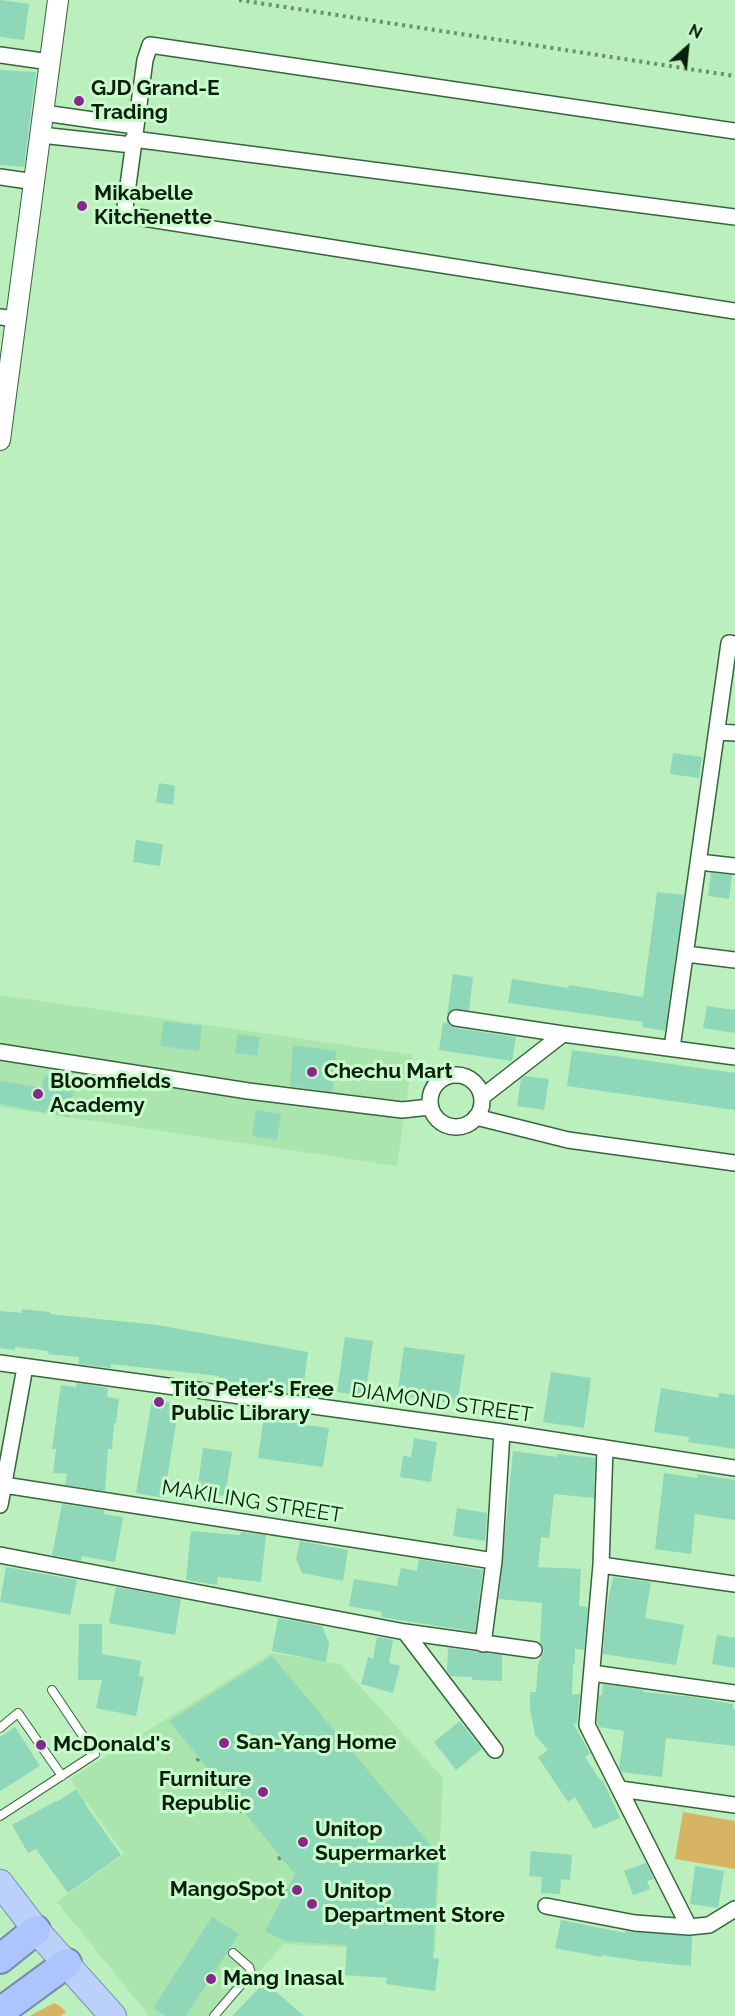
<!DOCTYPE html>
<style>
body{margin:0}
#map{position:relative;width:735px;height:2016px;overflow:hidden;background:#bbefbe;font-family:Raleway,sans-serif}
canvas{display:block}
.north{position:absolute;left:657px;top:18px;width:60px;height:60px;-webkit-text-stroke:4px #c8fdcb;paint-order:stroke;rotate:27deg;font-size:16px;font-weight:700;line-height:24px;text-align:center;color:#0c1f0e}
.north::after{content:'';display:block;margin:auto;width:21px;height:27px;background:#0c1f0e;clip-path:polygon(50% 0,100% 100%,50% 72%,0 100%)}
</style>
<div id="map">
<canvas width="735" height="2016"></canvas>
<div class="north">N</div>
</div>
<script>
const c = document.querySelector('canvas').getContext('2d');
c.lineJoin = 'round';
function fill(path, color) { c.fillStyle = color; c.fill(path, 'evenodd'); }
function strokePath(path, color, width, dash) { c.strokeStyle = color; c.lineWidth = width; c.lineCap = dash ? 'butt' : 'round'; c.setLineDash(dash || []); c.stroke(path); }
function label(font, color, halo, rows, align = 'center') {
  c.font = font + ' Raleway,sans-serif'; c.lineWidth = 6; c.setLineDash([]); c.textBaseline = 'middle'; c.strokeStyle = halo; c.fillStyle = color; for (const [text, x, y, turn = 0] of rows) {
    c.save(); c.translate(x, y); c.rotate((+turn || 0) * Math.PI / 180); c.textAlign = isNaN(turn) ? turn : align; if (halo) c.strokeText(text, 0, 0); c.fillText(text, 0, 0); c.restore();
  }
}
const built = new Path2D(`
 M0,995L413,1055L397,1166L0,1107Z
 M272,1653L340,1664L443,1778L435,1952L284,1944L219,2016H149L57,1902L124,1854L70,1779Z`);
const green = new Path2D(`
 M683,1812L735,1821V1869L675,1859Z
 M54,2003L60,2006L66,2012L61,2016H30Z`);
const building = new Path2D(`
 M0,0L29,4L24,40L0,37Z
 M0,70L36,72L24,167L0,165Z
 M673,753L702,757L699,778L670,774Z
 M159,783L175,786L173,805L156,802Z
 M136,840L163,844L160,866L133,862Z
 M711,873L732,875L729,899L708,896Z
 M657,892L684,895L665,1031L642,1027L643,1022L508,1003L512,979L568,988L569,985L643,997Z
 M453,974L473,977L469,1010L453,1009L447,1015Z
 M707,1006L735,1010V1033L703,1028Z
 M447,1019L450,1025L455,1028L516,1037L512,1061L439,1050L443,1023H446Z
 M164,1021L202,1026L199,1051L160,1046Z
 M238,1034L260,1037L257,1056L235,1053Z
 M293,1045L336,1051L332,1092L290,1086Z
 M572,1050L735,1073V1110L567,1086Z
 M44,1076L75,1081L69,1117L0,1104V1081L42,1088Z
 M525,1076L549,1079L544,1110L517,1106L521,1079Z
 M256,1110L281,1114L277,1140L252,1136Z
 M22,1309L50,1312V1314L157,1325L308,1352L303,1391L301,1395L267,1390L268,1388L219,1380V1376L111,1364V1368L79,1364V1357L48,1354L49,1351L15,1347V1350L0,1348V1311L22,1313Z
 M345,1337L373,1341L365,1396L337,1392Z
 M404,1347L465,1355L457,1404L397,1395Z
 M551,1372L591,1378L584,1428L543,1422Z
 M77,1383L108,1388L107,1397L119,1399L116,1423H114L112,1449H108L105,1491L65,1485L67,1474L53,1473L56,1449H52L61,1385L76,1387Z
 M661,1388L718,1398L719,1393L735,1395V1449L688,1442L689,1437L654,1432Z
 M152,1400L179,1404L164,1498L136,1493Z
 M265,1409L299,1414L297,1424L329,1428L323,1467L258,1458Z
 M414,1438L437,1442L431,1482L400,1477L403,1456L411,1457Z
 M203,1448L232,1452L225,1496L197,1492Z
 M513,1451L557,1457V1454L595,1458L594,1498L554,1494L549,1538L541,1537L538,1567L581,1569L579,1606L588,1607L584,1650L575,1649V1664H573L572,1694H580L577,1724L573,1723L590,1753L585,1757L600,1780L602,1779L620,1818L594,1829L575,1797L568,1802L538,1757L548,1750L535,1735L530,1708V1692H536L538,1665L544,1651L540,1642L542,1603L499,1599Z
 M664,1473L697,1478V1474L735,1480V1520L695,1514L691,1554L655,1549Z
 M62,1504L104,1510V1514L123,1517L115,1562L82,1556L81,1561L52,1555Z
 M457,1508L487,1513L485,1541L453,1536Z
 M191,1531L240,1535L241,1532L266,1535L261,1582L218,1577L217,1585L186,1580Z
 M300,1541L348,1550L343,1581L302,1573L296,1559Z
 M419,1559L483,1570L475,1632L381,1617L382,1612L349,1606L354,1579L397,1586L401,1568L417,1571Z
 M6,1567L77,1580L70,1615L0,1602Z
 M613,1577L651,1582L645,1618L684,1625L676,1665L603,1654L607,1607Z
 M116,1587L181,1599L175,1635L109,1623Z
 M278,1618L322,1626L329,1643L326,1662L272,1651Z
 M79,1624H102V1654L141,1661L139,1676L144,1677L136,1716L96,1708L102,1680H78Z
 M717,1635L735,1638V1668L712,1664Z
 M377,1637L393,1640L389,1663L400,1666L393,1693L361,1684L368,1657L373,1659Z
 M448,1648L502,1655V1681L472,1680V1677L451,1676L447,1671Z
 M272,1656L438,1854L433,1958L439,1959L435,1991L386,1984L387,1978L345,1975L347,1945L285,1941L265,1931L295,1874L169,1721Z
 M603,1684L643,1690V1692L693,1697L733,1704V1709L735,1710V1746L666,1738L662,1777L622,1772L619,1768L624,1731L599,1727L597,1723L599,1695H602Z
 M460,1721L482,1749L456,1770L434,1742Z
 M15,1727L40,1766L0,1791V1737Z
 M76,1789L86,1803L85,1804L121,1855L68,1893L36,1849L28,1853L12,1825L56,1801L57,1802Z
 M531,1851L572,1855L570,1880L561,1879L560,1894L541,1893L542,1877L529,1876Z
 M646,1863L654,1879L647,1881L650,1889L633,1895L624,1871Z
 M695,1866L724,1871L718,1908L690,1904Z
 M212,1917L239,1934L186,2016H166L153,2008Z
 M561,1920L625,1933V1931L692,1936L691,1966L640,1961L602,1955V1957L555,1948Z
 M265,1982L304,2016H232Z`);
const path = new Path2D(`
 M239,0L735,76
 M197,1761L199,1758
 M239,1812L242,1809
 M278,1859L281,1857
 M284,1889L286,1891`);
const service = new Path2D(`
 M0,1728L18,1713L62,1776
 M0,1816L95,1754L52,1690
 M214,2016L251,1973L249,1967L233,1953`);
const minor = new Path2D(`
 M0,55L50,62
 M44,113L135,126
 M735,131L150,45L145,60L124,215L735,311
 M41,135L132,145
 M133,139L735,217
 M0,177L35,182
 M0,317L16,319
 M718,732L735,733
 M699,862L735,866
 M686,954L735,960
 M456,1018L563,1034
 M672,1048L729,643L735,644
 M0,1052L248,1091L402,1110L430,1107
 M430 1101a26 26 0 1 1 52 0a26 26 0 1 1-52 0Z
 M482,1097L563,1034L735,1057
 M476,1117L568,1140L735,1163
 M0,1363L502,1432L735,1468
 M605,1448L601,1565L587,1725L689,1927
 M4,1485L494,1561
 M0,1505L25,1367
 M0,1555L405,1632L534,1650
 M601,1565L735,1584
 M405,1632L495,1750
 M483,1644L494,1561L502,1432
 M592,1673L735,1693
 M620,1789L735,1805
 M546,1906L635,1923L689,1927L709,1925L735,1909`);
const tertiary = new Path2D(`
 M0,440L58,0`);
const trunk = new Path2D(`
 M0,1883L36,1930L113,2016`);
const motorway = new Path2D(`
 M0,1959L36,1930
 M0,2012L67,1963`);
const markers = [
 [79,101,6,"#8a278f"],
 [82,206,6,"#8a278f"],
 [312,1072,6,"#8a278f"],
 [38,1094,6,"#8a278f"],
 [159,1402,6,"#8a278f"],
 [224,1743,6,"#8a278f"],
 [41,1745,6,"#8a278f"],
 [263,1792,6,"#8a278f"],
 [303,1842,6,"#8a278f"],
 [297,1890,6,"#8a278f"],
 [312,1904,6,"#8a278f"],
 [211,1979,6,"#8a278f"]
];
const poiNames = [
 ["GJD Grand-E",91,89],
 ["Trading",91,113],
 ["Mikabelle",94,194],
 ["Kitchenette",94,218],
 ["Chechu Mart",324,1072],
 ["Bloomfields",50,1082],
 ["Academy",50,1106],
 ["Tito Peter's Free",171,1390],
 ["Public Library",171,1414],
 ["San-Yang Home",236,1743],
 ["McDonald's",53,1745],
 ["Furniture",251,1780,"right"],
 ["Republic",251,1804,"right"],
 ["Unitop",315,1830],
 ["Supermarket",315,1854],
 ["MangoSpot",285,1890,"right"],
 ["Unitop",324,1892],
 ["Department Store",324,1916],
 ["Mang Inasal",223,1979]
];
const streetNames = [
 ["DIAMOND STREET",442,1403,8],
 ["MAKILING STREET",252,1502,9]
];
fill(built, '#abe5ae');
fill(green, '#d7b463');
fill(building, '#8ed7b8');
strokePath(service, '#36653b', 10);
strokePath(minor, '#36653b', 18);
strokePath(tertiary, '#36653b', 22);
strokePath(trunk, '#748ba9', 28);
strokePath(motorway, '#748ba9', 32);
strokePath(path, '#6b906e', 4, [3, 4.5]);
strokePath(service, '#fff', 8);
strokePath(minor, '#fff', 15);
strokePath(tertiary, '#fff', 20);
strokePath(trunk, '#bcd0fc', 26);
strokePath(motorway, '#acc5fc', 28);
for (const [x, y, r, color] of markers) { const dot = new Path2D(); dot.arc(x, y, r, 0, 2 * Math.PI); c.fillStyle = color; c.fill(dot); strokePath(dot, '#c8fdcb', 2); }
label('bold 21px', '#0c1f0e', '#c8fdcb', poiNames, 'left');
label('21px', '#0c1f0e', '#c8fdcb', streetNames);
</script>
